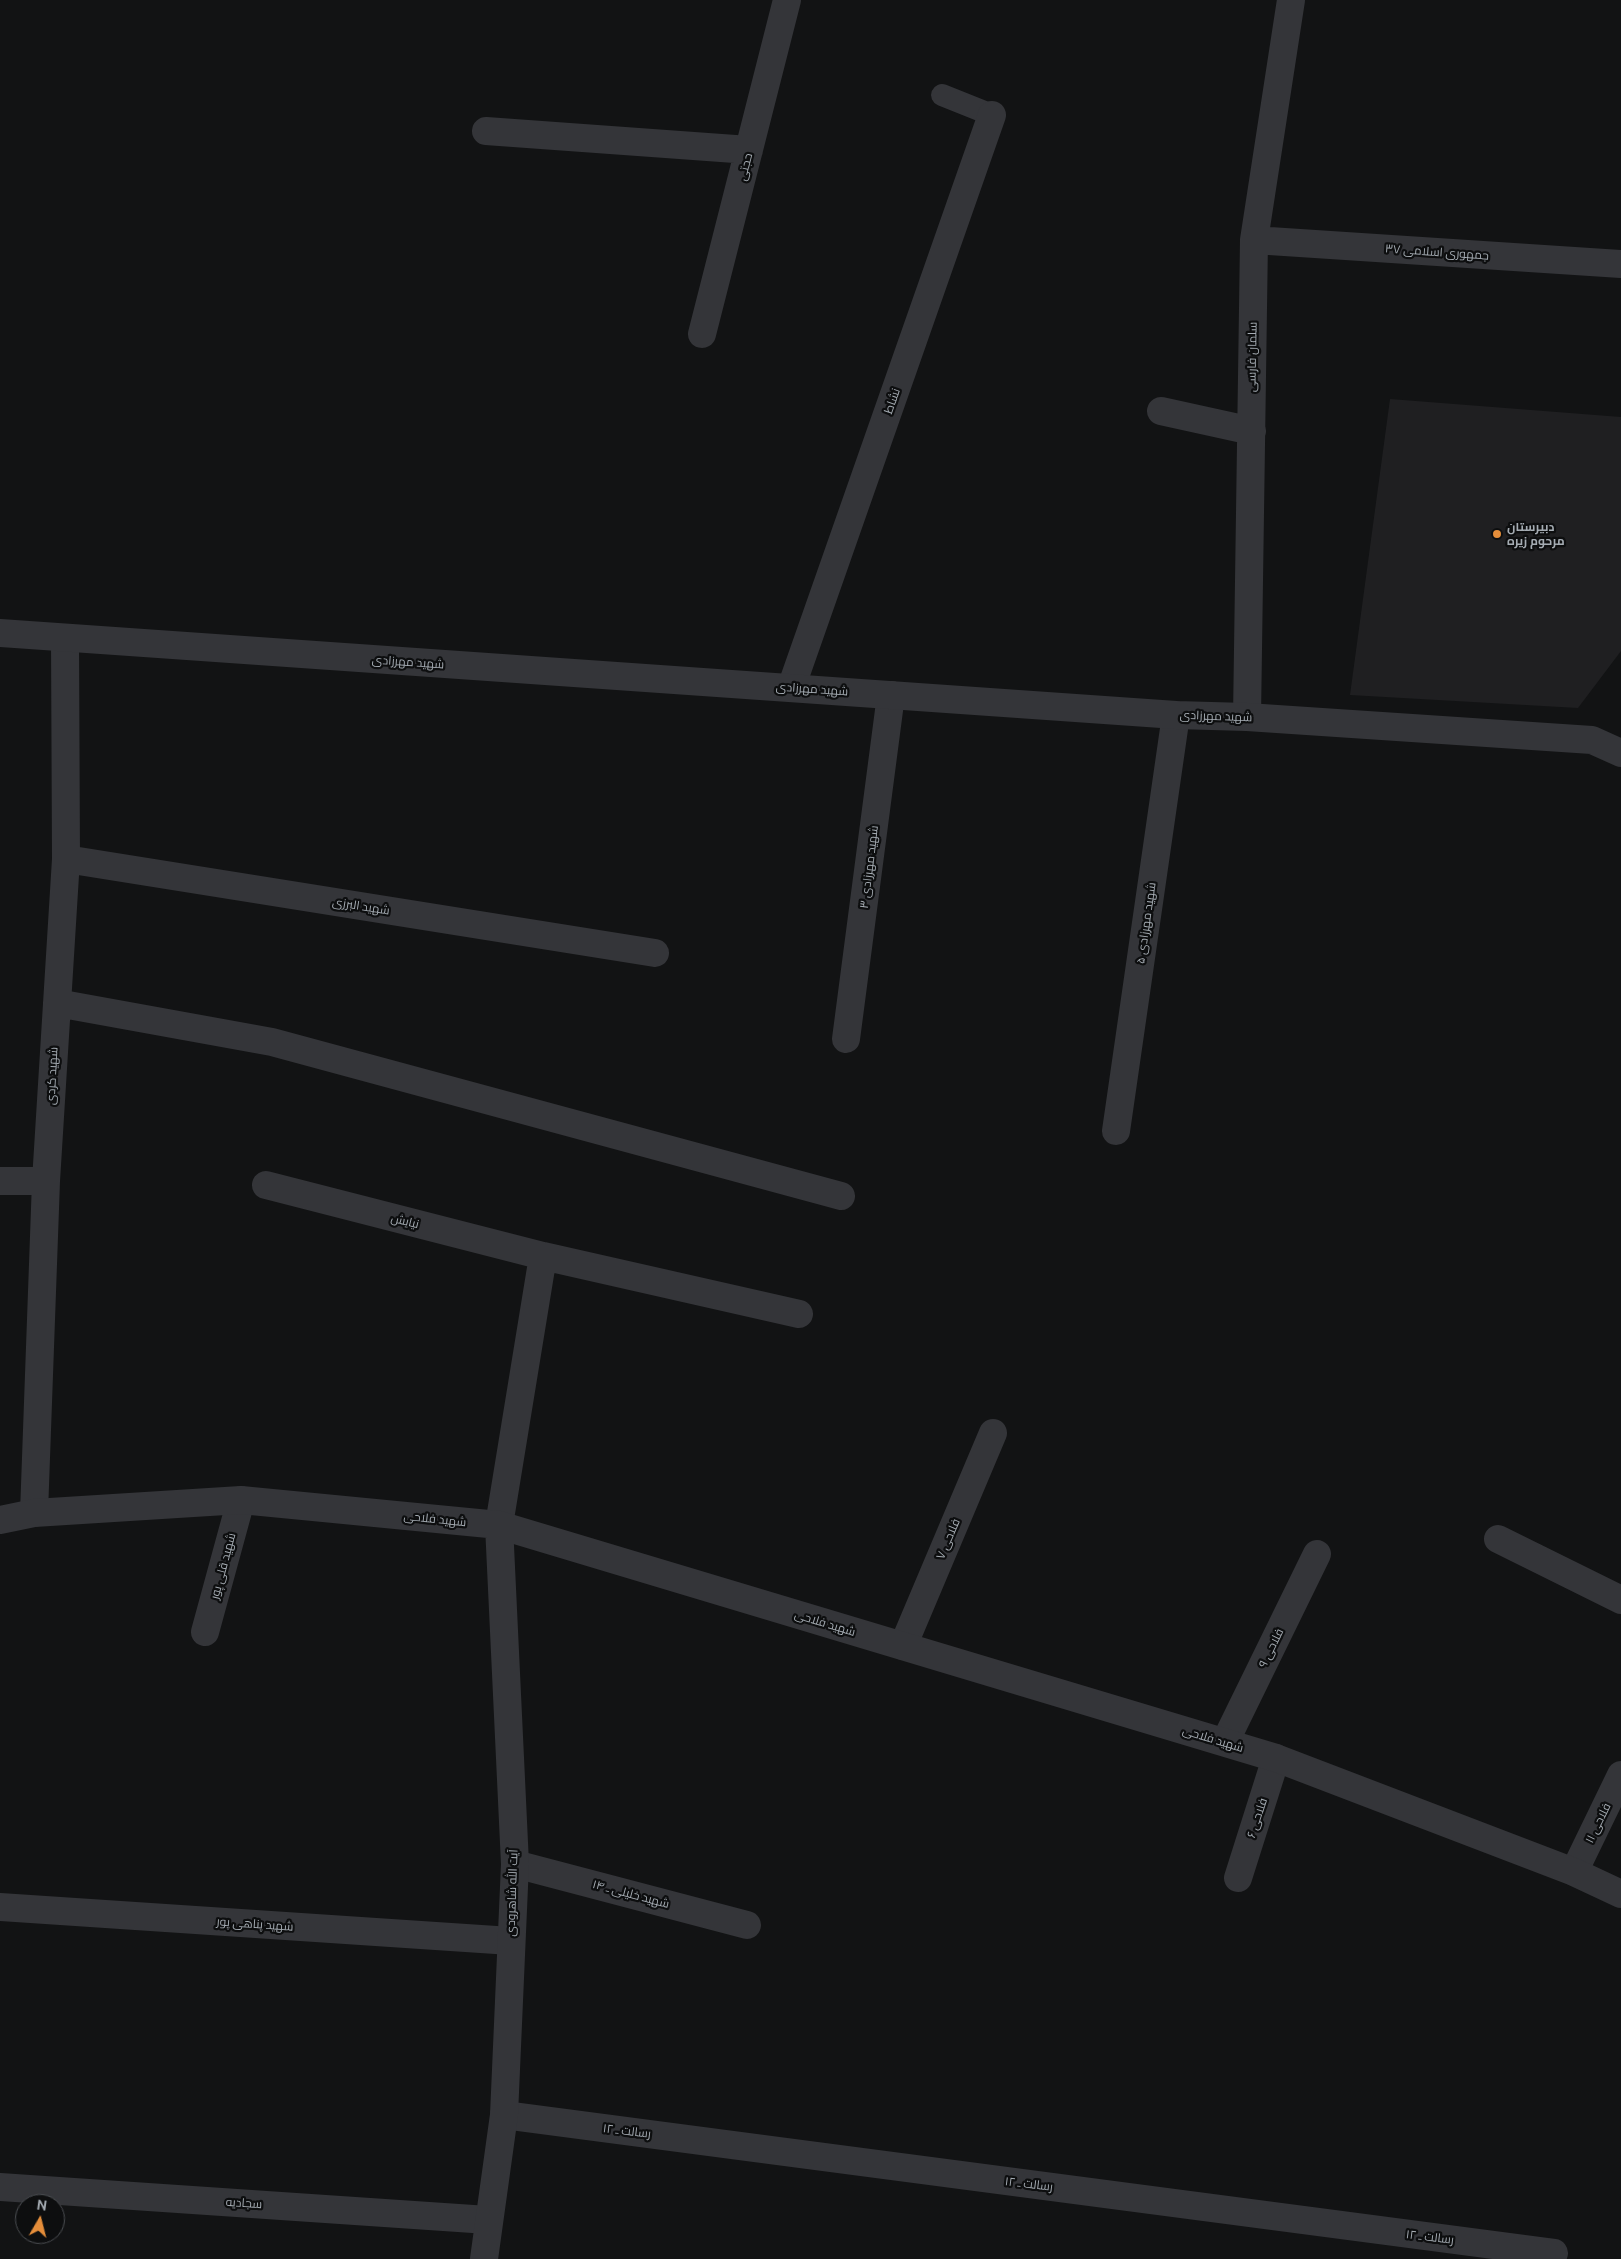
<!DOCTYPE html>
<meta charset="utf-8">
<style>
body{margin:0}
#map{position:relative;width:1621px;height:2259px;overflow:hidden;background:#121314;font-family:Ubuntu,sans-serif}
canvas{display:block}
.north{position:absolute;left:15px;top:2194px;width:50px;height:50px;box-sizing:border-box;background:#0d0e0f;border:1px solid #4a4d51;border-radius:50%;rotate:8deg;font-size:14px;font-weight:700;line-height:20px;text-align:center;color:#a5acb3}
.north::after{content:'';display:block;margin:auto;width:18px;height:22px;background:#e48d3a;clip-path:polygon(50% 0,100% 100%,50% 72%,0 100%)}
</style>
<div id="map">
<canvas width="1621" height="2259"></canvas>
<div class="north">N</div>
</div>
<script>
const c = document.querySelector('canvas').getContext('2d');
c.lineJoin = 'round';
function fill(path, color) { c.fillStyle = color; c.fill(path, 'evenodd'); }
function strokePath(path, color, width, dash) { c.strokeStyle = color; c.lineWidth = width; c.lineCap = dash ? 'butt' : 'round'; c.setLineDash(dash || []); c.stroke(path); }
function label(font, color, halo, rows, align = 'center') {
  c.font = font + ' Ubuntu,Cairo,sans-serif'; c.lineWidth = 4.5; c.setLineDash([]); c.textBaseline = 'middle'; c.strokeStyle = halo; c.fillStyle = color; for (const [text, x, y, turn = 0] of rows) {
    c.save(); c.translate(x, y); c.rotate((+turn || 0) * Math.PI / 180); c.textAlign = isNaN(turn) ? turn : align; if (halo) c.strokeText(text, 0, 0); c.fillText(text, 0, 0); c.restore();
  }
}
const built = new Path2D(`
 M1390,399L1621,417V651L1578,708L1350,695Z`);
const service = new Path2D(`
 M942,95L992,115`);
const minor = new Path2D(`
 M486,131L749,150
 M1254,240L1621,264
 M702,334L787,0
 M1161,411L1252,431
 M791,688L992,115
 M1247,717L1254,240L1291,0
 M66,859L655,953
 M57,1003L272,1042L841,1196
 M846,1039L891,695
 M1116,1131L1176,715
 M0,1181H46
 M266,1185L543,1256L799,1314
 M34,1513L46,1181L66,859L65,639
 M499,1525L543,1256
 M1498,1539L1621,1600
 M205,1632L241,1500
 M903,1646L993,1433
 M1225,1742L1317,1554
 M515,1864L747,1925
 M1574,1872L1621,1775
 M1238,1878L1276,1758
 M0,1907L511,1941
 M504,2115L1554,2253
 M0,2187L488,2220`);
const tertiary = new Path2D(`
 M0,633L1176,715L1247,717L1592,740L1621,753
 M0,1520L34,1513L241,1500L499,1525L1276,1758L1574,1872L1621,1894
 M484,2259L504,2115L515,1864L499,1525`);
const markers = [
 [1497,534,5,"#e48d3a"]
];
const streetNames = [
 ["حجتی",745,167,-76],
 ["جمهوری اسلامی ۳۷",1437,252,4],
 ["سلمان فارسی",1252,357,-89],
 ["نشاط",892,401,-71],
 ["شهید مهرزادی",408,662,4],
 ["شهید مهرزادی",812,689,4],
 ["شهید مهرزادی",1216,716,2],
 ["شهید مهرزادی ۳",869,867,-83],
 ["شهید البرزی",361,906,9],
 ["شهید مهرزادی ۵",1146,923,-82],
 ["شهید کردی",52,1076,-87],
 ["نیایش",405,1221,14],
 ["شهید فلاحی",435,1519,6],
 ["فلاحی ۷",948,1539,-67],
 ["شهید قلی پور",223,1566,-75],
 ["شهید فلاحی",825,1623,17],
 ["فلاحی ۹",1271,1648,-64],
 ["شهید فلاحی",1213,1739,17],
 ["فلاحی ۶",1257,1818,-72],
 ["فلاحی ۱۱",1598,1823,-64],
 ["آیت الله شاهرودی",512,1893,-88],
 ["شهید خلیلی ـ ۱۴",631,1894,15],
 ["شهید پناهی پور",255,1924,4],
 ["رسالت ـ ۱۲",627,2131,7],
 ["رسالت ـ ۱۲",1029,2184,7],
 ["سجادیه",244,2203,4],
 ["رسالت ـ ۱۲",1430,2237,7]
];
const poiNames = [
 ["دبیرستان",1507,527],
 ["مرحوم زیره",1507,541]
];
fill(built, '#1f1f21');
strokePath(service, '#343539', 22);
strokePath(minor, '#343539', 28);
strokePath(tertiary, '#343539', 28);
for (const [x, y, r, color] of markers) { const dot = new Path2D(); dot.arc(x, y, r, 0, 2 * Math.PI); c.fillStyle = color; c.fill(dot); strokePath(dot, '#0d0e0f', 2); }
label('12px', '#a5acb3', '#0d0e0f', streetNames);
label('bold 12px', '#a5acb3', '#0d0e0f', poiNames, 'left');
</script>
